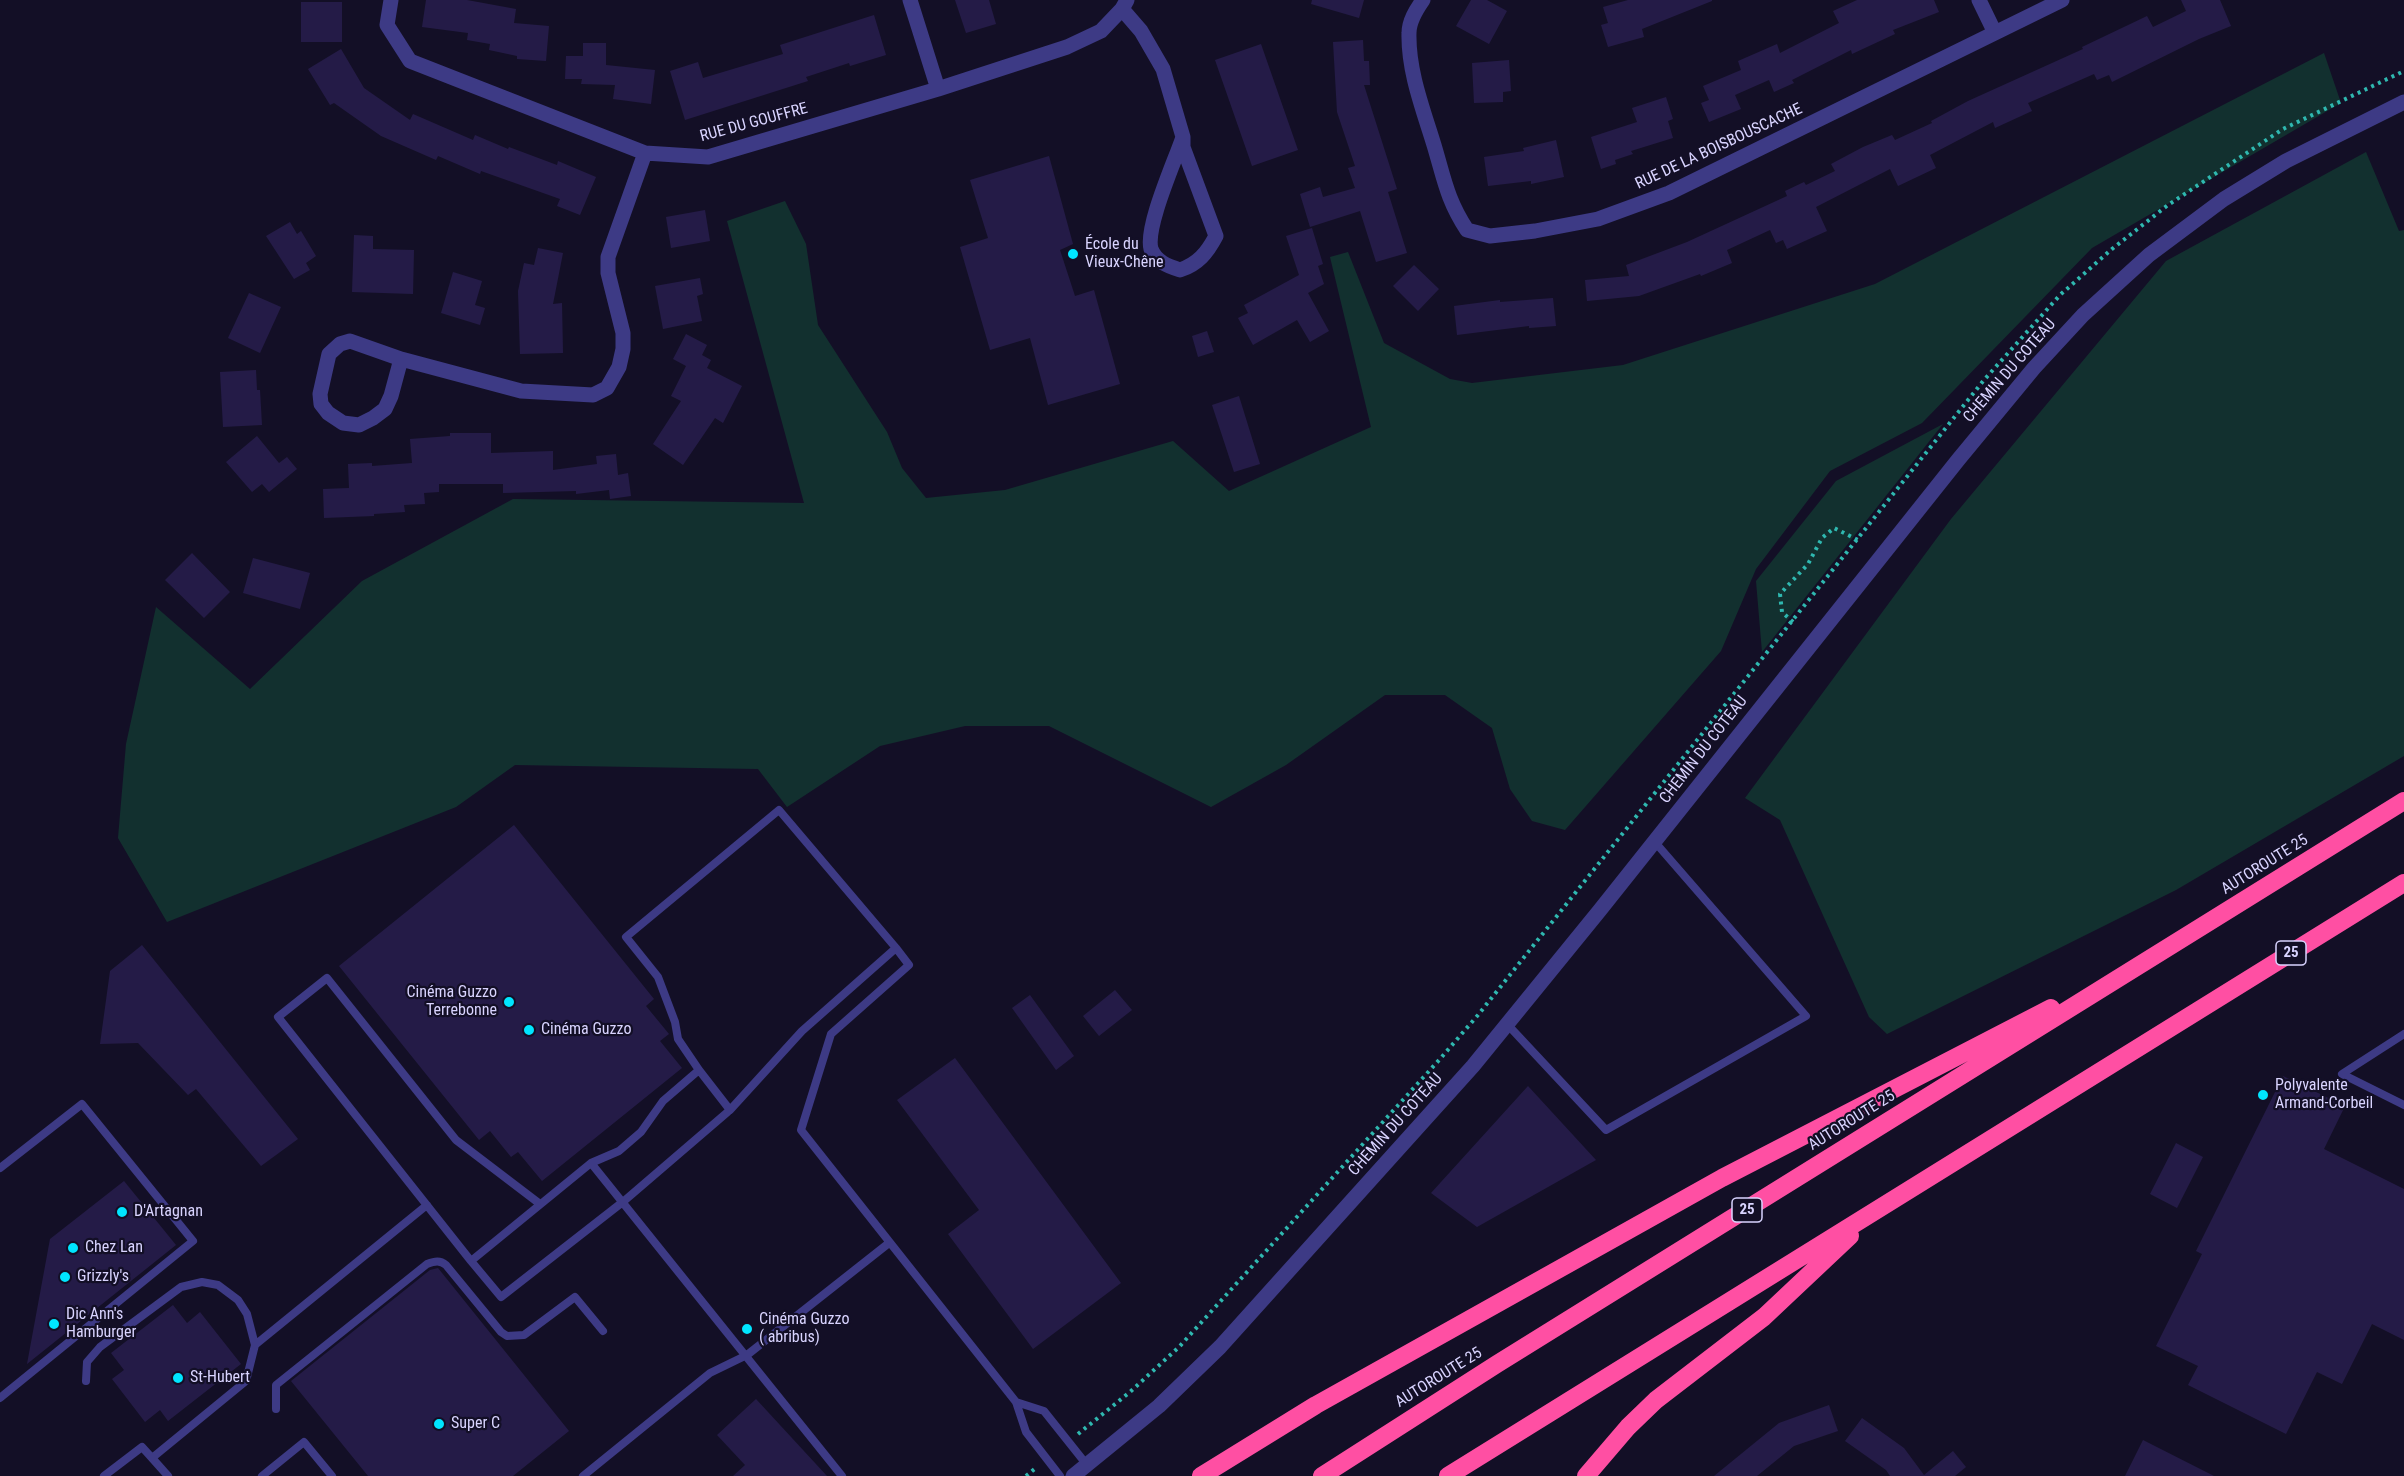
<!DOCTYPE html>
<meta charset="utf-8">
<style>
body{margin:0}
canvas{display:block;background:#130f26}
</style>
<canvas width="2404" height="1476"></canvas>
<script>
const c = document.querySelector('canvas').getContext('2d');
c.lineJoin = 'round';
function fill(path, color) { c.fillStyle = color; c.fill(path, 'evenodd'); }
function strokePath(path, color, width, dash) { c.strokeStyle = color; c.lineWidth = width; c.lineCap = dash ? 'butt' : 'round'; c.setLineDash(dash || []); c.stroke(path); }
function label(font, color, halo, rows, align = 'center') {
  c.font = font + ' "Roboto Condensed",sans-serif'; c.lineWidth = 4.5; c.setLineDash([]); c.textBaseline = 'middle'; c.strokeStyle = halo; c.fillStyle = color; for (const [text, x, y, turn = 0] of rows) {
    c.save(); c.translate(x, y); c.rotate((+turn || 0) * Math.PI / 180); c.textAlign = isNaN(turn) ? turn : align; if (halo) c.strokeText(text, 0, 0); c.fillText(text, 0, 0); c.restore();
  }
}
const green = new Path2D(`
 M2324,53L2341,103L2092,248L1922,423L1830,471L1756,569L1721,651L1565,830L1532,821L1510,789L1492,728L1445,695H1385L1286,765L1211,807L1049,726H965L880,746L787,807L758,769L515,765L456,807L167,922L118,838L126,744L156,607L250,689L362,581L513,499L804,503L727,221L785,201L806,244L818,325L887,432L902,468L926,498L1005,490L1173,441L1229,491L1371,427L1330,257L1348,252L1384,343L1450,379L1472,383L1623,365L1875,284Z
 M2366,152L2399,231L2404,230V756L2176,890L1887,1034L1869,1017L1780,820L1745,798L1951,519L2166,261Z
 M1943,424L1762,652L1756,581L1836,481Z`);
const building = new Path2D(`
 M426,0H467L516,9L514,23L549,26L546,61L517,59V56L489,50L490,44L467,40L468,33L422,27Z
 M955,0H989L996,24L966,33Z
 M1312,0H1364L1359,18L1311,4Z
 M1471,0H1487L1507,11L1489,44L1456,26Z
 M1628,0H1712V1L1642,29L1644,37L1608,47L1601,25L1608,23L1603,7Z
 M1857,0H1934L1939,12L1893,30L1895,34L1852,54L1851,50L1792,80L1794,83L1774,92L1769,80L1735,95L1741,109L1709,122L1701,103L1709,100L1703,86L1741,70L1738,61L1777,44L1780,53L1839,23L1833,11Z
 M2181,0H2220L2231,26L2199,39L2112,82L2109,75L2097,80L2094,74L2028,103L2032,111L1995,128L1993,122L1930,155L1936,168L1898,186L1890,169L1816,207L1827,231L1787,249L1783,240L1776,243L1770,230L1727,250L1732,263L1701,276L1700,274L1639,296L1587,301L1585,280L1629,276L1626,265L1687,242L1787,196L1785,191L1804,182L1806,185L1835,171L1831,164L1863,147L1892,135L1895,140L1932,123L1931,121L1968,101L2083,49L2082,47L2147,16L2153,27L2186,11Z
 M301,2H342V42H301Z
 M874,15L886,55L850,66L849,63L806,77L808,81L685,120L670,71L698,62L703,78L783,54L780,45Z
 M1363,40L1364,61H1369L1370,85H1364L1397,189L1388,192L1407,253L1376,262L1360,211L1310,227L1300,194L1320,187L1323,197L1355,188L1348,168L1355,166L1337,112L1333,42Z
 M583,43H606V65L655,70L651,104L613,99L615,85L581,84L582,79H565L566,56H583Z
 M1261,44L1298,150L1252,166L1215,60Z
 M341,49L364,88L410,120L413,114L473,140L475,135L508,149L509,147L557,165L558,161L596,177L580,215L557,206L560,199L481,171L480,174L438,156L436,160L381,136L334,103L330,105L308,69Z
 M1509,60L1511,91L1503,92V102L1474,103L1472,63Z
 M1666,97L1673,119L1668,121L1673,138L1631,151L1633,154L1615,160L1616,164L1601,169L1591,137L1637,122L1632,108Z
 M1556,140L1564,177L1531,184V181L1488,186L1484,157L1524,151L1523,148Z
 M1049,156L1073,244L1060,250L1075,296L1094,290L1120,384L1048,405L1030,338L990,350L960,247L988,238L970,180Z
 M705,210L710,241L671,248L666,217Z
 M290,222L297,234L301,231L316,256L306,263L310,270L294,279L266,236Z
 M1312,228L1323,264L1318,266L1324,284L1308,293L1329,331L1310,342L1297,320L1253,345L1238,318L1248,313L1244,305L1299,275L1286,236Z
 M354,235L373,236V249L414,250L413,294L352,292Z
 M538,248L563,253L553,304L562,303L563,353L520,354L518,291L524,263L534,265Z
 M1414,265L1439,289L1418,311L1393,286Z
 M453,272L482,281L475,305L485,308L480,325L441,313Z
 M700,278L703,294L697,296L702,321L663,329L655,286Z
 M249,293L281,307L260,353L228,338Z
 M1553,298L1556,326L1529,328V326L1457,335L1454,306L1500,300V302Z
 M1207,331L1214,352L1198,357L1192,336Z
 M686,334L707,345L702,355L711,360L707,368L742,386L723,423L715,418L683,465L653,444L681,401L671,396L686,366L673,359Z
 M256,370L257,390H260L262,425L223,427L220,372Z
 M1239,396L1260,464L1234,472L1212,405Z
 M450,433H491V453L553,451V470L597,464L596,456L616,454L618,475L628,473L631,496L610,499L609,490L576,494V491L503,493V484H439V492L424,493L425,504L404,505L405,512L374,514V516L324,518L323,489L349,488L348,464L372,463V466L412,463L410,439L450,436Z
 M257,436L279,463L287,457L297,469L269,492L262,484L252,492L226,462Z
 M192,553L230,592L204,618L165,580Z
 M253,558L310,573L300,609L243,593Z
 M514,825L654,999L646,1006L669,1034L660,1041L682,1068L542,1181L518,1152L511,1157L490,1131L479,1140L339,966Z
 M142,945L298,1139L261,1166L196,1089L188,1095L138,1043L100,1044L110,971Z
 M1115,990L1132,1010L1099,1036L1083,1016Z
 M1030,995L1074,1056L1056,1070L1012,1008Z
 M955,1058L1121,1283L1033,1349L948,1234L979,1210L897,1100Z
 M2283,1076L2345,1106L2324,1149L2404,1189V1340L2372,1324L2342,1384L2317,1372L2286,1434L2188,1385L2198,1366L2156,1346L2202,1254L2196,1251Z
 M1528,1086L1596,1160L1477,1227L1431,1193Z
 M2176,1143L2203,1157L2177,1208L2150,1194Z
 M124,1181L176,1245L27,1364L50,1239Z
 M438,1268L569,1431L513,1476H368L291,1381L430,1270Z
 M173,1305L187,1323L200,1312L241,1364L168,1421L160,1410L145,1422L112,1379L124,1370L111,1353Z
 M756,1399L827,1476H733L745,1465L717,1435Z
 M1829,1405L1838,1431L1794,1446L1757,1476H1714L1779,1423Z
 M1862,1418L1904,1448L1924,1475L1953,1451L1966,1467L1955,1476H1890L1886,1470L1845,1441Z
 M2143,1440L2214,1476H2125Z`);
const path = new Path2D(`
 M1793,622L1782,612L1780,594L1808,564L1822,538L1834,528L1858,540
 M1078,1434L1130,1392L1179,1347L1440,1059L1478,1015L1984,380L2060,295L2112,249L2168,205L2283,129L2404,71
 M1026,1476L1037,1467`);
const service = new Path2D(`
 M896,948L909,965L831,1034L801,1130L1016,1402L1026,1432L1060,1476
 M1507,1024L1606,1130L1806,1016L1654,841
 M2404,1034L2342,1074L2404,1105
 M699,1070L678,1039L675,1022L658,977L626,937L779,810L896,948L802,1031L730,1110
 M591,1163L842,1476
 M0,1168L82,1104L193,1241L0,1398
 M471,1261L591,1163L619,1151L641,1132L663,1101L699,1070L730,1110L624,1201L501,1297L471,1261L278,1017L327,978L456,1140L540,1204
 M86,1381L87,1362L100,1347L181,1287L202,1282L218,1285L238,1300L247,1314L255,1345
 M1016,1402L1044,1411L1087,1465
 M276,1409V1385L427,1264C435,1261 440,1260 446,1265L501,1332L507,1336L524,1335L575,1297L603,1331
 M152,1458L168,1476
 M104,1476L142,1447L152,1458L246,1381L255,1345L427,1205
 M262,1476L304,1442L332,1476
 M583,1476L710,1373L747,1355L889,1243`);
const minor = new Path2D(`
 M391,0L387,25L410,61L645,153L708,157L938,89L1067,47L1101,31L1122,9L1127,0
 M910,0L938,89
 M1423,0C1416,10 1409,21 1409,33C1408,71 1423,109 1434,145C1444,178 1447,200 1467,230L1490,236L1535,231L1598,219L1669,193L2062,0
 M1979,0L1995,33
 M1122,9L1141,31L1163,69L1183,137V147L1216,236C1207,253 1198,264 1180,270C1168,266 1156,262 1151,249C1145,227 1175,161 1183,137
 M401,359L391,396L385,409L373,418L359,425L343,423L328,413L321,404L320,394L329,354L340,344L350,341L401,359L521,391L593,395L607,388L619,367L623,349V333L608,273V257L645,153`);
const tertiary = new Path2D(`
 M1073,1476L1159,1406L1220,1347L1473,1066L1600,910L1958,460L2034,368L2083,315L2149,255L2224,199L2286,161L2404,102`);
const motorway = new Path2D(`
 M1201,1476L1316,1405L1722,1178L2051,1008
 M1322,1476L1497,1364L2404,801
 M1448,1476L2404,883
 M1586,1476L1628,1427L1656,1400L1764,1317L1850,1236`);
const markers = [
 [1073,254,6,"#00e5ff"],
 [509,1002,6,"#00e5ff"],
 [529,1030,6,"#00e5ff"],
 [2263,1095,6,"#00e5ff"],
 [122,1212,6,"#00e5ff"],
 [73,1248,6,"#00e5ff"],
 [65,1277,6,"#00e5ff"],
 [54,1324,6,"#00e5ff"],
 [747,1329,6,"#00e5ff"],
 [178,1378,6,"#00e5ff"],
 [439,1424,6,"#00e5ff"]
];
const shields = [
 [2291,953,30],
 [1747,1210,30]
];
const shieldNames = [
 ["25",2291,953],
 ["25",1747,1210]
];
const streetNames = [
 ["RUE DU GOUFFRE",754,123,-15],
 ["RUE DE LA BOISBOUSCACHE",1719,147,-25],
 ["CHEMIN DU COTEAU",2010,371,-49],
 ["CHEMIN DU COTEAU",1704,750,-52],
 ["AUTOROUTE 25",2265,865,-32],
 ["AUTOROUTE 25",1852,1121,-32],
 ["CHEMIN DU COTEAU",1396,1125,-48],
 ["AUTOROUTE 25",1439,1378,-32]
];
const poiNames = [
 ["École du",1085,245],
 ["Vieux-Chêne",1085,263],
 ["Cinéma Guzzo",497,993,"right"],
 ["Terrebonne",497,1011,"right"],
 ["Cinéma Guzzo",541,1030],
 ["Polyvalente",2275,1086],
 ["Armand-Corbeil",2275,1104],
 ["D'Artagnan",134,1212],
 ["Chez Lan",85,1248],
 ["Grizzly's",77,1277],
 ["Dic Ann's",66,1315],
 ["Hamburger",66,1333],
 ["Cinéma Guzzo",759,1320],
 ["( abribus)",759,1338],
 ["St-Hubert",190,1378],
 ["Super C",451,1424]
];
fill(green, '#12302f');
fill(building, '#241b47');
strokePath(path, '#2fb8b0', 4, [3, 4.5]);
strokePath(service, '#3d3a85', 8);
strokePath(minor, '#3d3a85', 15);
strokePath(tertiary, '#3d3a85', 15);
strokePath(motorway, '#ff4fa3', 18);
for (const [x, y, r, color] of markers) { const dot = new Path2D(); dot.arc(x, y, r, 0, 2 * Math.PI); c.fillStyle = color; c.fill(dot); strokePath(dot, '#130f26', 2); }
for (const [x, y, w] of shields) { const box = new Path2D(); box.roundRect(x - w / 2, y - 12, w, 24, 4.5); c.fillStyle = '#130f26'; c.fill(box); strokePath(box, '#d9d4ff', 1.5); }
label('bold 15px', '#d9d4ff', null, shieldNames);
label('16px', '#d9d4ff', '#130f26', streetNames);
label('16px', '#d9d4ff', '#130f26', poiNames, 'left');
</script>
